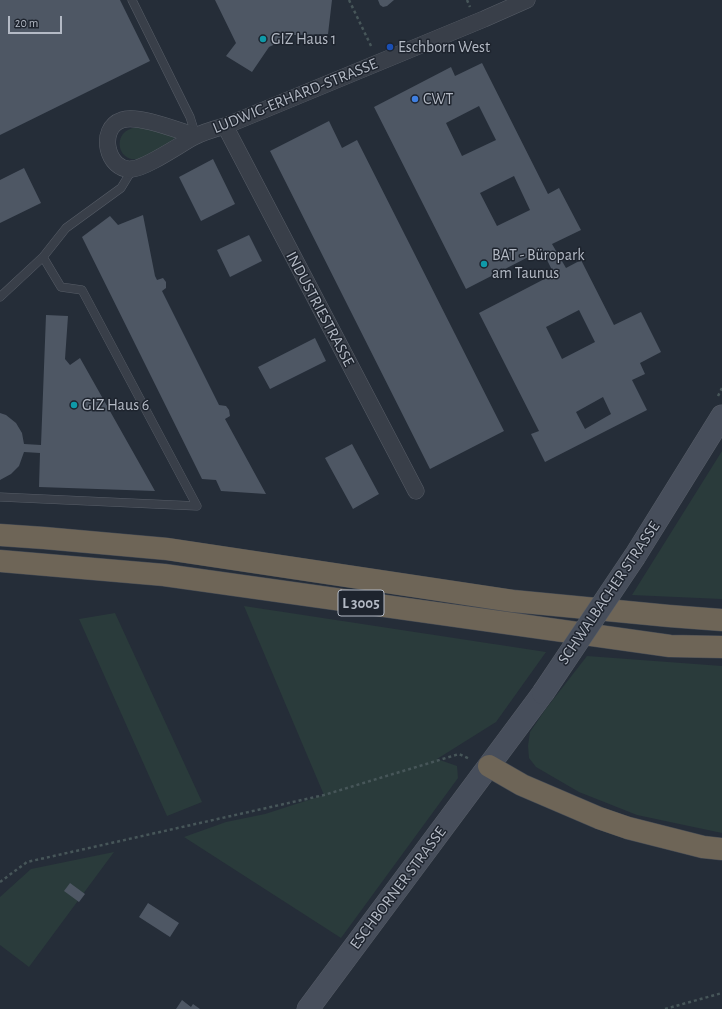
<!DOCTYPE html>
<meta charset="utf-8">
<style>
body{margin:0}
#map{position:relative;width:722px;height:1009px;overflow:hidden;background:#252d38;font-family:"Alegreya Sans",sans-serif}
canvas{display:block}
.scale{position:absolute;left:8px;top:16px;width:54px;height:18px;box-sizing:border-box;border:2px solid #b4bac5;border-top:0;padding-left:5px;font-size:12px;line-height:14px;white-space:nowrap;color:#b4bac5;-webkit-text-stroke:3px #1e242e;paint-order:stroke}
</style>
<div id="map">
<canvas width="722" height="1009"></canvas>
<div class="scale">20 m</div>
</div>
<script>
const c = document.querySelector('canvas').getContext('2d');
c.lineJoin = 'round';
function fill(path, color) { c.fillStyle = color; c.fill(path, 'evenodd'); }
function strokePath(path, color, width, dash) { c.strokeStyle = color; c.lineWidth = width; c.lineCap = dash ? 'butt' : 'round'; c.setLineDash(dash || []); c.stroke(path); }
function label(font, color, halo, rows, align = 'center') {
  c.font = font + ' "Alegreya Sans",sans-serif'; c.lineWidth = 3; c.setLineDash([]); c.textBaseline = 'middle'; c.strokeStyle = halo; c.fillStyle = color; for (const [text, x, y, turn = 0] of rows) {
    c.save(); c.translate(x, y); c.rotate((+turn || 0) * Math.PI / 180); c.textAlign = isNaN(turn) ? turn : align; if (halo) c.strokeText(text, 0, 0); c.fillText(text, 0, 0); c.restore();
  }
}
const green = new Path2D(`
 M149,127L176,137C168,143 159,153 149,157C144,158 136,160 131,159C117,155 116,136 128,130C134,126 142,127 149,127Z
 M722,451V599L632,595Z
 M244,606L546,652L496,722L437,759L457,766L458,778L341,938L184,837L226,822L265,814L324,795Z
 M115,613L202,802L167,816L79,619Z
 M587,656L722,666V833L637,815L579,792L536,767L529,758L528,746L530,732L545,710Z
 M114,852L29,967L0,945V897L31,869Z`);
const building = new Path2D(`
 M0,0H120L150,61L0,135Z
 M215,0H332L328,34L294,35L269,47L252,72L226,56L236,43Z
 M378,0H394L387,6L383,7L380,5Z
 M482,63L548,194L559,188L581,230L552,244L566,268L581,260L614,325L641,312L661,352L640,363L645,374L632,380L647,410L545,462L531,434L539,431L479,313L554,274L542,250L466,289L374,107L451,67L455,76ZM479,106L496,140L462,156L446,123ZM514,176L530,210L497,226L480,193ZM579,310L595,342L562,359L546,327ZM603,397L611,414L585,429L576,412Z
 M329,121L342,148L357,140L504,431L430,469L270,151Z
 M213,159L235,204L201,221L179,177Z
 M24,168L41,203L0,223V180Z
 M143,215L155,276L157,280L163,278L166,282V288L162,291L219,405L226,406L229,410L230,416L225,419L266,494L221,491L216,480L202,479L82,237L110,216L118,225Z
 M249,235L262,261L230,277L217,250Z
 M46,315L68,316L65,359L70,365L80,358L155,491L39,487L40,453L24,452L19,466L11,474L0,480V413L6,415L16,423L22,433L24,444L41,445Z
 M315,338L326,361L270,389L258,367Z
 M352,444L379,494L353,509L325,458Z
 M70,883L85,894L79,902L64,891Z
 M148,903L179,923L170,937L139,917Z
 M182,1000L191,1007L193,1004L200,1009H176Z`);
const path = new Path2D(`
 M349,0L372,48
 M467,0L470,7
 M718,396L722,388
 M0,882L27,862L324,795L459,754L470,759
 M665,1009L722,993`);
const lane = new Path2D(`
 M132,0L190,117L196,136
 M0,297L43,257L66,228L121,188L132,170
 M0,497L197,506L82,290L61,287L43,257`);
const street = new Path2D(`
 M225,126L416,491
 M196,136C179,131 138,114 122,120C97,128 107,172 132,169C146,168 179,145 194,137C203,132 214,129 225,126L484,19L527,0`);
const secondary = new Path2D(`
 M635,556L722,416
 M308,1009L543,693`);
const highway = new Path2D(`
 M0,535L44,538L167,549L513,601L669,616L722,620
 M0,561L164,575L670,646L722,647
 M489,766L522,785L599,818L628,828L703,847L722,849`);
const secondaryBridge = new Path2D(`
 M543,693L635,556`);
const markers = [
 [263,39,4,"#0f9aa8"],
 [390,47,4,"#1a4fb4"],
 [415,99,4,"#3f7fe0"],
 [484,264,4,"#0f9aa8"],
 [74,405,4,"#0f9aa8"]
];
const shields = [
 [361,603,46]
];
const shieldNames = [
 ["L 3005",361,603]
];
const poiNames = [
 ["GIZ Haus 1",271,39],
 ["Eschborn West",398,47],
 ["CWT",423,99],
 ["BAT - Büropark",492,255],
 ["am Taunus",492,273],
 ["GIZ Haus 6",82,405]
];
const streetNames = [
 ["LUDWIG-ERHARD-STRASSE",295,96,-22],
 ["INDUSTRIESTRASSE",320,309,62],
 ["SCHWALBACHER STRASSE",609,593,-56],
 ["ESCHBORNER STRASSE",398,888,-53]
];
fill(green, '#2a3b3b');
fill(building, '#4e5764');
strokePath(lane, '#575d67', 9);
strokePath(street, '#575d67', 17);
strokePath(secondary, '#575d67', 23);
strokePath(highway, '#444a54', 23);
strokePath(path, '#475659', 2.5, [3, 3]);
strokePath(lane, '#393f49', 8);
strokePath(street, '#393f49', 16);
strokePath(secondary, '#474e5b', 22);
strokePath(highway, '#6e6557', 22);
strokePath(secondaryBridge, '#575d67', 23, []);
strokePath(secondaryBridge, '#474e5b', 22);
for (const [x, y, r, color] of markers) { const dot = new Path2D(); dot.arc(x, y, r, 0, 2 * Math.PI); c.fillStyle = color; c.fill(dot); strokePath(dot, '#1e242e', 1.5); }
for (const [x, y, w] of shields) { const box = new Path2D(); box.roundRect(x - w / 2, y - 13, w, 26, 3); c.fillStyle = '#1e242e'; c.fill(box); strokePath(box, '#b4bac5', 1); }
label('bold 15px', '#b4bac5', null, shieldNames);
label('16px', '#b4bac5', '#1e242e', poiNames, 'left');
label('16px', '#b4bac5', '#1e242e', streetNames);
</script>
